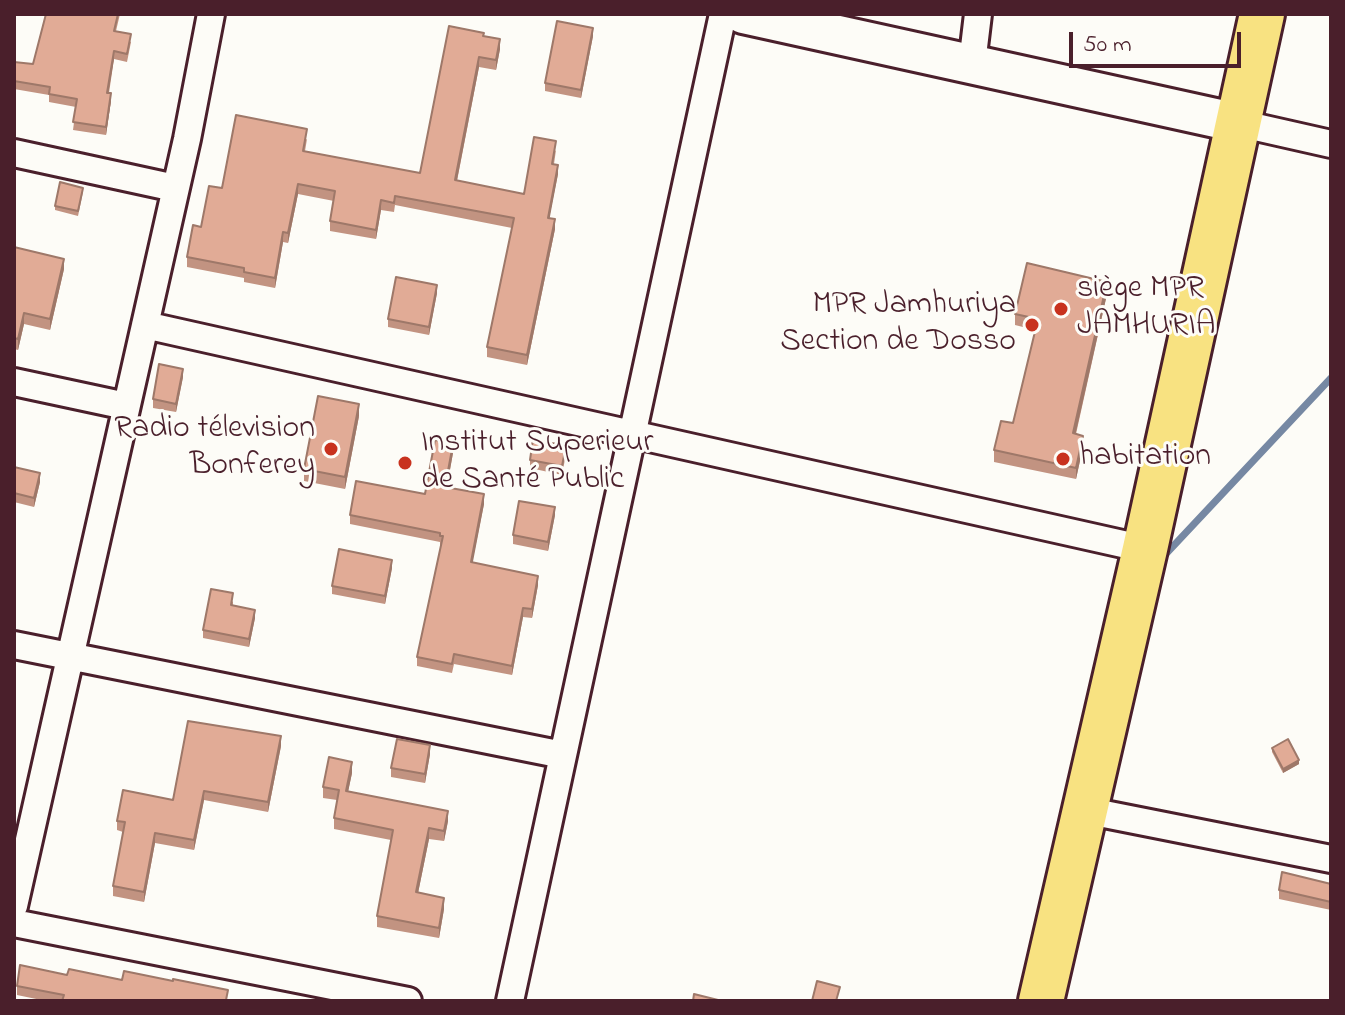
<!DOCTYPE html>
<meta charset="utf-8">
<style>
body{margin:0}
#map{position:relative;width:1345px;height:1015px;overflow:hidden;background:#fdfcf7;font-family:"Indie Flower",sans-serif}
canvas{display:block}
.frame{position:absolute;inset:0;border:16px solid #4a1f2b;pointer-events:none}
.scale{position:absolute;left:1069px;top:32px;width:172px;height:36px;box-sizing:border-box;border:4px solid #4a1f2b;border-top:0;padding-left:10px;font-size:24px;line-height:28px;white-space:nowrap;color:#4a1f2b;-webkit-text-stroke:6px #fdfcf7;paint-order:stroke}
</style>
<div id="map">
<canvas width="1345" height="1015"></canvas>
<div class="frame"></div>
<div class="scale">50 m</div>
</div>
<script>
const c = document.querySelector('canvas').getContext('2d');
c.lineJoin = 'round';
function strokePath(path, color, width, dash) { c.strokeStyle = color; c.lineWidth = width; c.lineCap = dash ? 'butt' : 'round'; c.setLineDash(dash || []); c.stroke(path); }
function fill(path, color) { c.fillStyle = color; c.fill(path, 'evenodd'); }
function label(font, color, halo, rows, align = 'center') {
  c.font = font + ' "Indie Flower",sans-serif'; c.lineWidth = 6; c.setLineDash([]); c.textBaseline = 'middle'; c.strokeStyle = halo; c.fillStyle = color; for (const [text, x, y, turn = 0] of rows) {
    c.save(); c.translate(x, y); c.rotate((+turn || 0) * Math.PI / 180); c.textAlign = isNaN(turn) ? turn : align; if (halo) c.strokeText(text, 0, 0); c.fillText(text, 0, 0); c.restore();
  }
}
const stream = new Path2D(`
 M1163,557L1331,378`);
const minor = new Path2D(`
 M972,64L978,14
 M1238,123L1331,144
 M14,153L175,188
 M145,325L1145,549
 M14,382L126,406
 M14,645L563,755
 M1084,810L1331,859
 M14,906L187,139L211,14
 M14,923L408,1001
 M510,1001L723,14`);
const secondary = new Path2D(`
 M743,14L1238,123`);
const trunk = new Path2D(`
 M1041,1001L1145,549L1262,14`);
const wall = new Path2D(`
 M33,14H120L116,31L131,42L127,62L114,59L109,93L111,101L106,135L73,130L76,107L49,102V95L14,89V62L33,64L45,16Z
 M484,36L500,49L496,70L479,67L457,181L524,194L556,150L554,164L558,174L549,218L555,229L527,365L487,357V347L512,228L395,205L394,212L381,210L376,239L330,231V221L334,201L298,194L288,243L283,242L275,288L244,282V278L187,267V257L222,188L307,139L305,151L420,173Z
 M593,36L581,98L545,91V83Z
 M83,192L78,216L55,210V206Z
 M14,247L64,269L50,330L24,324L18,350L14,349Z
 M437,293L429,335L388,327V319Z
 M1107,294L1076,434L1083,447L1076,479L994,462V450L1013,423L1035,330L1015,325V314Z
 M183,377L176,412L153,408V399Z
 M359,416L345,489L304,481V469Z
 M453,453L447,487L484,504L472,563L538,585L532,618L523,617L512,675L454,664L452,673L417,666V657L441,545H440V542L350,524V515L425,494Z
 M566,454L562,475L530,468V460Z
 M14,467L40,482L34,507L14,502Z
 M555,515L548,551L513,544V535Z
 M392,568L385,604L332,594V586Z
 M233,601V605L255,618L249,647L203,638V630Z
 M281,746L268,812L204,800L194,850L155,843L144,902L113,896V886L123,832L117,830V821L173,800Z
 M1272,748L1299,764L1283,773L1272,752Z
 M430,754L425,783L391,777V768Z
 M352,773L348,791L448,821L444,841L429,839L418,893L444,909L439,938L377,927V916L391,840L334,829V818L337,800L323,798V787Z
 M1331,884V910L1279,899V890Z
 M67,975L228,1000L233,1001H46L17,995V986Z`);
const shadedWall = new Path2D(`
 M593,28V36L581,98V90Z
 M500,39V49L496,70V60Z
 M114,51V59L107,101V93Z
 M479,57V67L455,190V180Z
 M111,93V101L106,135V127Z
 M558,165V174L548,227V218Z
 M298,184V194L288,243V233Z
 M381,200V210L376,239V230Z
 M555,219V229L527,365V355Z
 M283,232V242L275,288V278Z
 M64,259V269L50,330V319Z
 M1107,282V294L1073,445V433Z
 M437,285V293L429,335V327Z
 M24,313V324L18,350V339Z
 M183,369V377L176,412V404Z
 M359,404V416L345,489V477Z
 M1083,436V447L1076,479V468Z
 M453,444V453L445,496V487Z
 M40,473V482L34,507V498Z
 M484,494V504L471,572V562Z
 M555,507V515L548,551V542Z
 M392,560V568L385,604V596Z
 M538,576V585L532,618V609Z
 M523,608V617L512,675V666Z
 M255,610V618L249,647V639Z
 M281,736V746L268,812V802Z
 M430,745V754L425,783V774Z
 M1299,760V764L1283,773V769Z
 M352,762V773L346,802V791Z
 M204,791V800L194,850V840Z
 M448,811V821L444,841V831Z
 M429,828V839L416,903V892Z
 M155,833V843L144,902V892Z
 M444,898V909L439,938V928Z`);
const building = new Path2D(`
 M46,14H118L114,31L131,34L127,54L114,51L107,93H111L106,127L73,122L77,99L49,94L50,87L14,81V62L33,64Z
 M557,21L593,28L581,90L545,83Z
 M449,26L484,33L483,36L500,39L496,60L479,57L455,180L524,194L534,137L556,141L552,164L558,165L548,218L555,219L527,355L487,347L514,218L395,196L394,203L381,200L376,230L330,221L335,191L298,184L288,233L283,232L275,278L244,272V268L187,257L193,225L201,227L209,186L222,188L236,115L307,129L303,151L420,173Z
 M60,182L83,188L78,211L55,206Z
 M14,247L64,259L50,319L24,313L18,339L14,338Z
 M1027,263L1107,282L1073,433L1083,436L1076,468L994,450L1001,421L1013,423L1038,319L1015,314Z
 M396,277L437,285L429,327L388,319Z
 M159,364L183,369L176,404L153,399Z
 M318,396L359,404L345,477L304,469Z
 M533,439L566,446L562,466L530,460Z
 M435,440L453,444L445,487L484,494L471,562L538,576L532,609L523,608L512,666L454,654L452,664L417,657L443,536H440V533L350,515L356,481L425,494Z
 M14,467L40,473L34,498L14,493Z
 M519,501L555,507L548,542L513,535Z
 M339,549L392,560L385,596L332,586Z
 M211,589L233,593L231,605L255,610L249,639L203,630Z
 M188,721L281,736L268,802L204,791L194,840L155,833L144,892L113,886L125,822L117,821L123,790L173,800Z
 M397,739L430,745L425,774L391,768Z
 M1288,739L1299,760L1283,769L1272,748Z
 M329,757L352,762L346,791L448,811L444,831L429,828L416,892L444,898L439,928L377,916L393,830L334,818L339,790L323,787Z
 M1282,872L1331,884V902L1279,890Z
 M20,965L67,975L69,969L122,980L124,971L173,981V979L228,990L226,1000L233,1001H62L64,995L17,986Z
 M817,981L840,987L836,1001H812Z
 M694,994L722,1001H693Z`);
const markers = [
 [1061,309,8,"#c8321e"],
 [1032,325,8,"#c8321e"],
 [331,449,8,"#c8321e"],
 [1063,459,8,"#c8321e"],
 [405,463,8,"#c8321e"]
];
const poiNames = [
 ["siège MPR",1077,291],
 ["JAMHURIA",1077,328],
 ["MPR Jamhuriya",1016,307,"right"],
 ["Section de Dosso",1016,344,"right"],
 ["Radio télevision",315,431,"right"],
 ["Bonferey",315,468,"right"],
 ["Institut Superieur",421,445],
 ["de Santé Public",421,482],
 ["habitation",1079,459]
];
strokePath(stream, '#7688a3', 7);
strokePath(minor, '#4a1f2b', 32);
strokePath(secondary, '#4a1f2b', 44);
strokePath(trunk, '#4a1f2b', 50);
strokePath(minor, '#fdfcf7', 26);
strokePath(secondary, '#fdfcf7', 38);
strokePath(trunk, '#f8e281', 44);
fill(wall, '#c29381');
fill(shadedWall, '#9e7869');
fill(building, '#e1ab96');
strokePath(building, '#9e7869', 2);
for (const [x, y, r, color] of markers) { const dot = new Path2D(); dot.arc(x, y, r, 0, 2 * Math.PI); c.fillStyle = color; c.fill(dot); strokePath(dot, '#fdfcf7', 3); }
label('32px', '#4a1f2b', '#fdfcf7', poiNames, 'left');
</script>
